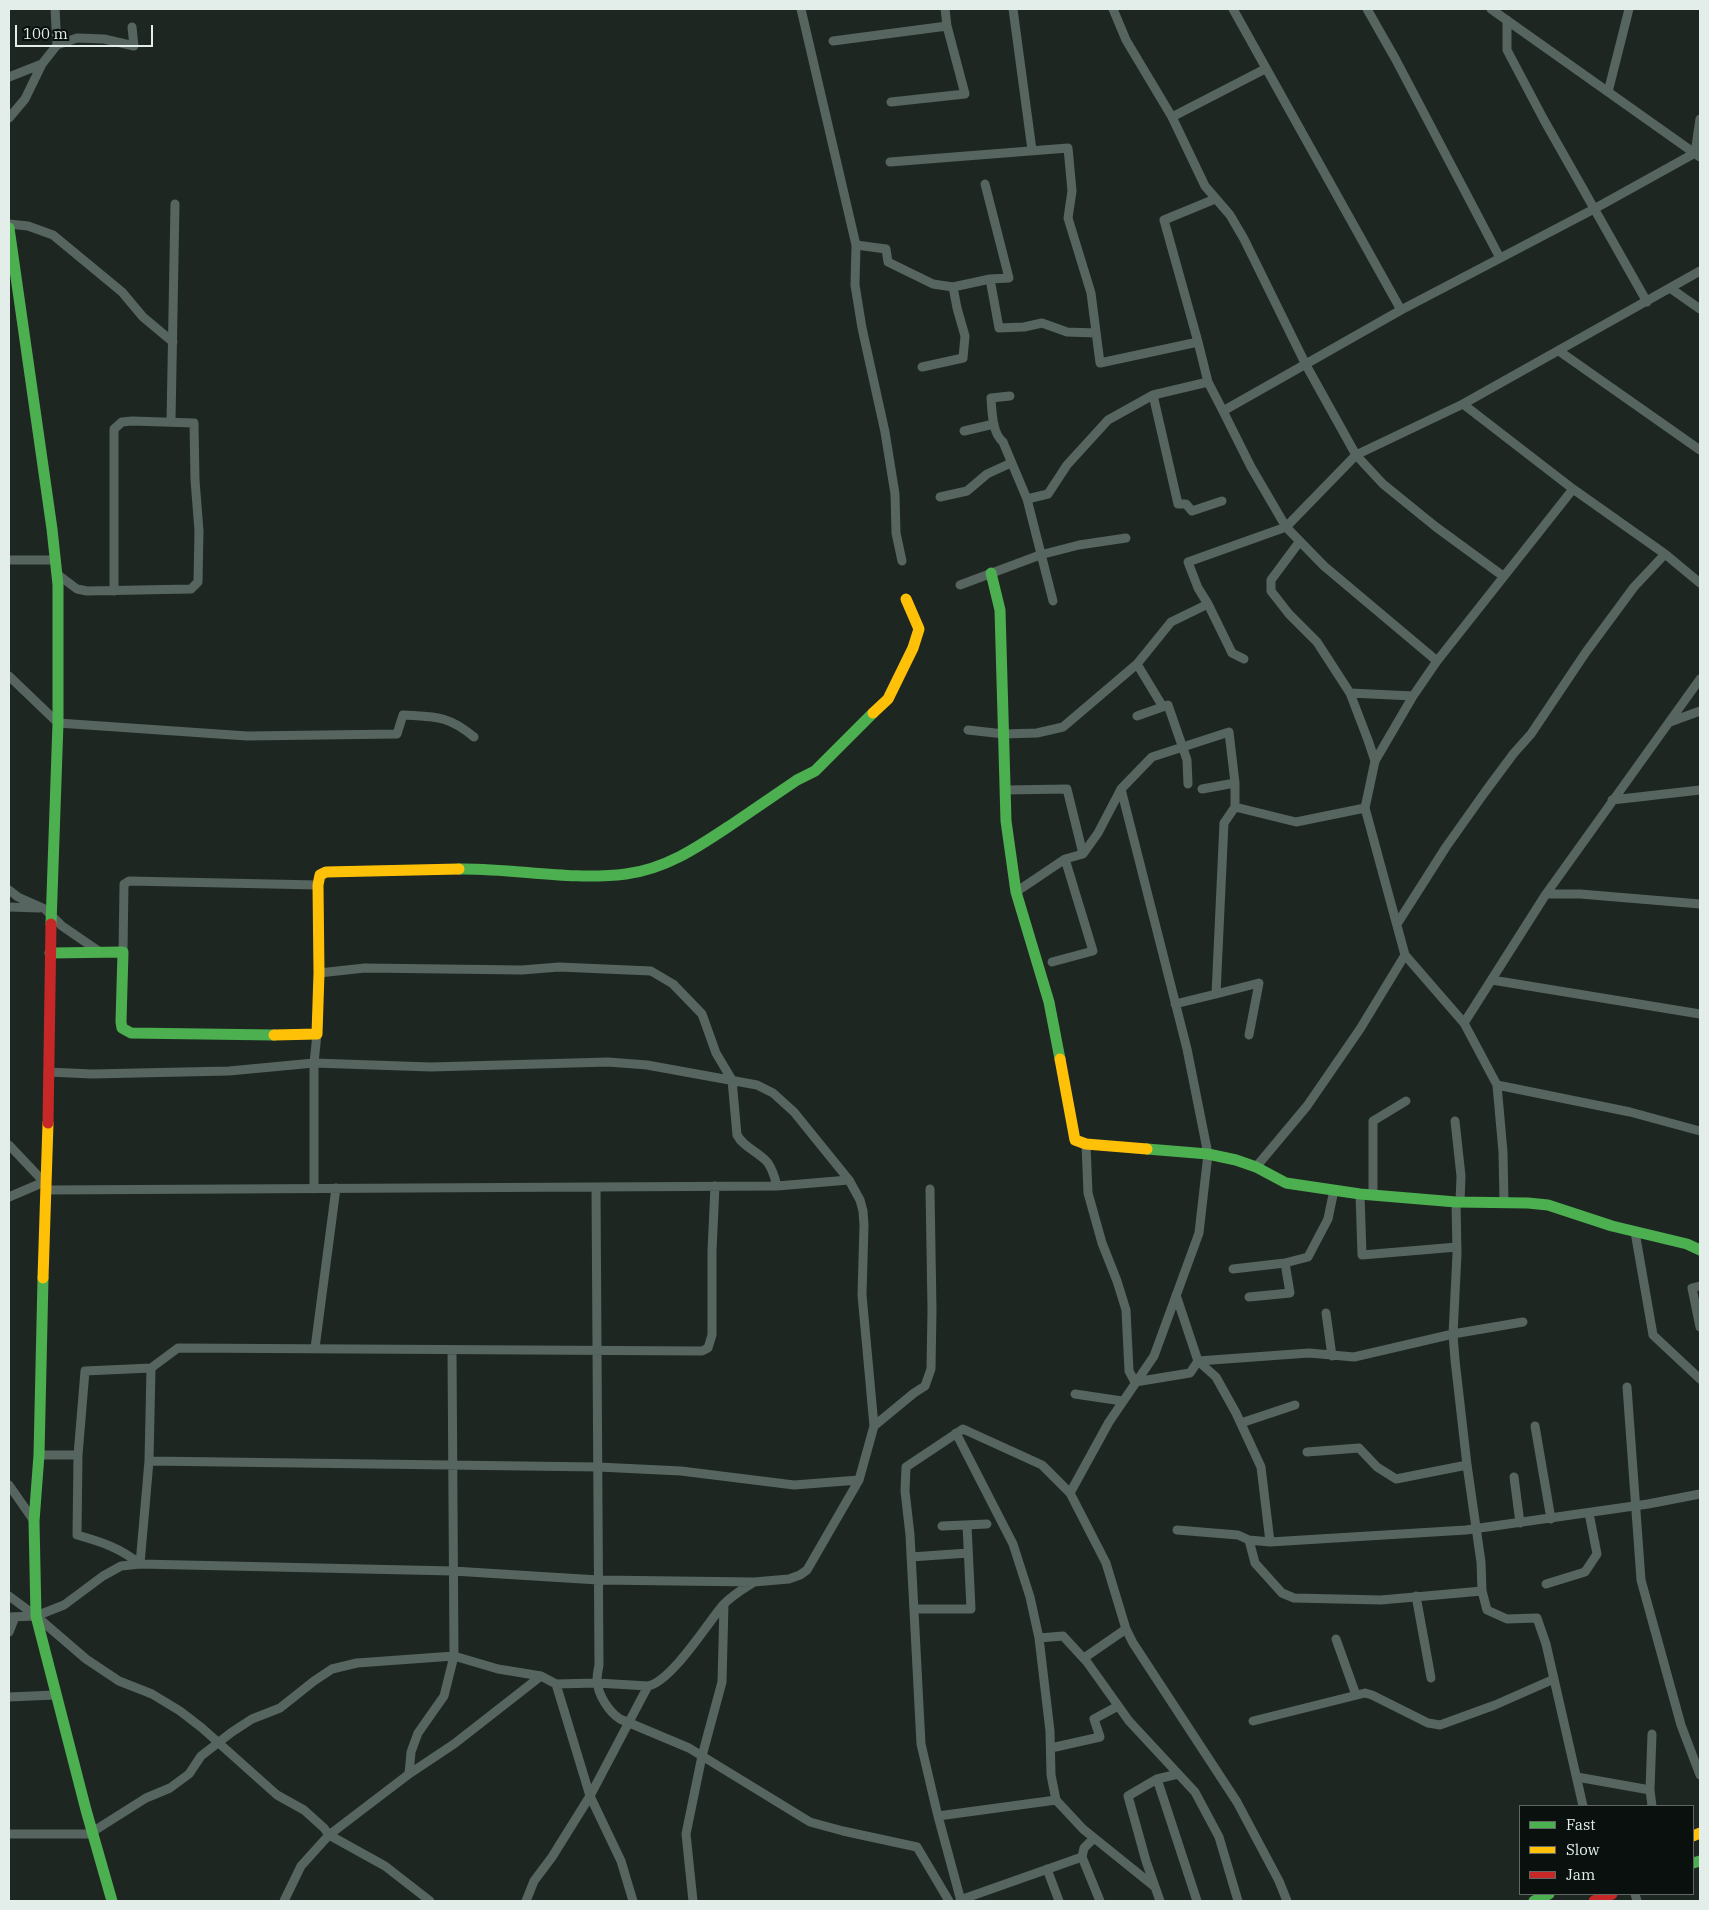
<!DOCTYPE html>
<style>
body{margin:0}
#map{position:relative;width:1709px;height:1910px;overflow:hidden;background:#1e2622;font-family:"IBM Plex Serif",serif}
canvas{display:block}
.frame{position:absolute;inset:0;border:10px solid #e3ede9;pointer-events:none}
.legend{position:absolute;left:1519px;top:1805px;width:175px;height:90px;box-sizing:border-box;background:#09100e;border:1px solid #606866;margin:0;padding:6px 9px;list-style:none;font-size:15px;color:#e3ede9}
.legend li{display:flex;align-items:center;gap:10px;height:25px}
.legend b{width:25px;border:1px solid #606866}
.scale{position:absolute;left:15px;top:25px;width:138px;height:22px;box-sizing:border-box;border:2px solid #e3ede9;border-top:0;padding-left:6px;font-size:15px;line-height:18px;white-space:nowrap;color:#e3ede9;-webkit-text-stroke:4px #09100e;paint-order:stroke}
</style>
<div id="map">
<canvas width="1709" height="1910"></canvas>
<div class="frame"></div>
<ul class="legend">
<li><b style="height:6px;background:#4caf50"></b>Fast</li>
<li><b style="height:6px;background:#ffc107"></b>Slow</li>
<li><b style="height:6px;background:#c62828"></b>Jam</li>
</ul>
<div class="scale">100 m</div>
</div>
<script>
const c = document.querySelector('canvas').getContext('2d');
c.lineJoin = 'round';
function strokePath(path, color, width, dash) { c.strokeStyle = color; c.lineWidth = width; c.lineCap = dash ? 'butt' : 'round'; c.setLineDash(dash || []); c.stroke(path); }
const street = new Path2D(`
 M801,9L856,245L855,285L862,328L885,432L895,494L896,533L902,561
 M1013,9L1032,150
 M1113,9L1126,40L1172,117L1205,186L1230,215L1244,239L1306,365L1356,455L1383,484L1436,527L1503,576
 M1233,9L1401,310
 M1367,9L1396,60L1500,258
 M1491,9L1700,157
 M1507,20V50L1544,120L1647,302
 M833,41L947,26
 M57,45L77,38L104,39L134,46L132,27
 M9,77L42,64L57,45L55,9
 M1608,92L1629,9
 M891,102L965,94L947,26L945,9
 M1172,117L1265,69
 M9,118L25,99L42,64
 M890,162L1068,148L1072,191L1068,218L1091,293L1100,363L1198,342L1208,382L1223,411L1401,310L1594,209L1695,153L1700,119
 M985,184L1009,278L990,279
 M9,224L28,226L53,235L122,292L143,317L173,342
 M856,245L886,249L888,262L933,284L953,287L990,279L999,328L1024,327L1042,323L1067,332L1096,333
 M1670,288L1700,309
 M1198,342L1164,220L1215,199
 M1559,351L1700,450
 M922,367L963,358L965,336L957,308L953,287
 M1153,395L1178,504H1186L1192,511L1222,501
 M1010,396L991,398C992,411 992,433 1003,442L1027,499L1053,601
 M1463,404L1573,489L1665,554L1700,583
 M1223,411L1251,467L1286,527L1324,566L1437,661
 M171,421L175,204
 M964,431L994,424
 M940,497L967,491L987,474L1011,463
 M1027,499L1048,494L1067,465L1108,420L1153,395L1208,382
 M1300,541L1271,580V591L1289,614L1317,642L1350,693L1368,740L1375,761L1365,808L1405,955L1464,1023L1497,1085L1503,1152L1504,1203
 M9,560H56
 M57,574L77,589L87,591L191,589L198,582L199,531L195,480L194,423L132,421L122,422L114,429V591
 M960,585L1040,555L1079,545L1126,538
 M1208,604L1232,653L1244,659
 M1137,664L1163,707
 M9,676L58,723L247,736L397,734L403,715C435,717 448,715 474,737
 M1350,693L1413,696
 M1137,716L1168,705L1187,760L1188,784
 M1670,722L1700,711
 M968,730L1004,734L1037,733L1063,727L1137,664L1171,622L1208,604L1198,588L1188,562L1286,527L1356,455L1463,404L1700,271
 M1375,761L1413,696L1437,661L1573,489
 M1202,789L1235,783
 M1005,790L1067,789L1083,854
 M1612,800L1700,790
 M1235,807L1296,822L1365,808
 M9,890L18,897L45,909L62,926L100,952
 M1016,892L1065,859L1083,854L1098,833L1121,789L1152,757L1229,732L1235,783V807L1224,823L1216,994L1175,1004
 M1546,894H1580L1700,904
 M9,907L39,908
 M1397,924L1446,847L1485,792L1514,753L1531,734L1586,652L1634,587L1665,554
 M123,952L124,884L129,881L318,885
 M1052,962L1093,951L1065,859
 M319,973L365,968L522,970L559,967L651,971L673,984L702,1014L716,1053L732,1080L737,1135C744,1148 759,1152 768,1163C772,1169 775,1178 777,1186
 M1492,980L1700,1014
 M1216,994L1259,983L1249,1035
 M1464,1023L1546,894L1700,679
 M48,1072L92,1074L229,1071L314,1063L431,1067L608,1062L647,1065L757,1085L773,1093L794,1112L849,1180L860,1200L863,1211L864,1225L862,1295L874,1426
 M1497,1085L1630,1112L1700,1131
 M1455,1121L1461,1176L1460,1202
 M1086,1144L1088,1193L1102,1243L1117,1281L1126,1310L1129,1371L1135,1382L1190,1373L1198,1361L1309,1353L1354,1357L1453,1334L1523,1322
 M9,1145L44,1182L47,1190L777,1186L849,1180
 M1256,1167L1307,1106L1360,1029L1405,955
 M596,1187L599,1665C598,1670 597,1676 597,1681C598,1695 609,1712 620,1719L689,1748L810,1822L843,1831L917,1847L949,1901
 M314,1189V1063L317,1034
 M1360,1194L1362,1255L1457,1247
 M1373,1195V1121L1406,1101
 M9,1197L44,1182
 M1456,1202L1457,1254L1453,1334L1455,1360L1467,1465L1481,1562L1482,1591L1487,1610L1507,1619L1537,1618L1546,1644L1583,1806
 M1635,1232L1653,1335L1700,1379
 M1233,1269L1285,1263L1308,1257L1328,1219L1334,1190
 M1700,1286L1692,1288L1700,1327
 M1176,1295L1198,1361L1216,1377L1236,1413L1261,1467L1270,1542
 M1249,1297L1290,1293L1285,1263
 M1326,1313L1332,1356
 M315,1348L336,1188
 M452,1350L454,1656L444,1696L418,1733L411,1752L409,1774L454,1744L541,1676
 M1627,1387L1641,1580L1681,1725L1700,1775
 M1075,1394L1122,1401
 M1241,1423L1295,1405
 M1535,1426L1551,1519
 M956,1433L1013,1544L1030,1597L1039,1638L1050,1731L1051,1775L1056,1800L1083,1829L1155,1887
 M1307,1452L1359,1448L1377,1467L1396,1479L1467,1465
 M39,1455H78
 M149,1461L598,1467L681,1471L794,1485L859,1480L874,1426L914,1393L925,1386L931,1369L932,1310L930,1189
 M1514,1477L1520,1523
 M9,1485L34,1521
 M1070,1493L1109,1422L1154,1356L1199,1233L1208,1154L1187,1049L1121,789
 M942,1526L987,1524
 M1177,1530L1238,1535L1249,1540L1270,1542L1466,1530L1648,1504L1700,1494
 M1249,1540L1255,1563L1282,1593L1294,1598L1381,1600L1482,1591
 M911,1557L968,1553
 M140,1564L149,1461L151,1368L178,1348L702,1351L708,1348L712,1335V1251L715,1186
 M140,1564C120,1548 102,1542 77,1535L78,1455L85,1371L151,1368
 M1546,1584L1585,1572L1597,1554L1589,1513
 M9,1596L36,1616L86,1659L119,1681L152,1694L180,1711L202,1728L277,1795L304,1810L324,1828L329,1835L385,1866L430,1901
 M1416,1596L1431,1678
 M914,1609H971L967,1525
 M9,1617L36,1616L64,1605L103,1576L121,1566L140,1564L453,1571L598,1580L754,1582L789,1579L800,1575L807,1570L859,1480
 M9,1632L15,1617
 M1039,1638L1063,1636L1087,1662L1129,1721L1195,1792L1219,1837L1238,1901
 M1336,1639L1356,1695
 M1084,1658L1126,1629
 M556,1684L590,1796L621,1861L633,1901
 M9,1697L55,1695
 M1253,1721L1365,1693L1372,1695L1428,1723L1440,1725L1495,1705L1554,1679
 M1652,1734L1650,1790L1652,1806
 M1051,1748L1100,1737L1094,1719L1118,1706
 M1577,1777L1650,1790
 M1157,1779L1197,1901
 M1056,1800L938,1816L936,1808L921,1744L910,1535L905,1491L906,1467L963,1429L1042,1465L1070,1493L1106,1563L1126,1629L1133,1643L1237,1802L1279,1881L1287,1901
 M938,1816L961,1901
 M9,1834H94
 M89,1834L146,1798L170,1788L189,1774L201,1756L232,1732L252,1719L280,1708L314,1681L332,1669L357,1663L454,1656L498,1669L541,1676L556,1684L597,1683L648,1686C671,1682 707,1624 723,1605C732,1595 743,1589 754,1582
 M1094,1838L1084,1848L1082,1857L1100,1901
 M1047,1869L1059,1901
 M1635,1894L1637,1901
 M960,1900L1082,1857
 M284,1901L301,1866L329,1835L409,1774
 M526,1901L534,1881L552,1857L590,1796L648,1686
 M693,1901L686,1834L702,1756L722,1682L724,1604
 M1160,1901L1146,1861L1128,1796L1157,1779L1178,1774`);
const fast = new Path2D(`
 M9,228L52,529L58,585V723L51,924
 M991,573L1000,610L1006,821L1016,892L1049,1002L1060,1059
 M459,869C514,868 570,881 626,874C666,869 698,847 731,825C753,810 775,795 797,780L815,771L873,713
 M50,953L123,952L121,1022L122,1028L131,1033L274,1035
 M1147,1149L1208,1154L1236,1160L1256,1167L1286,1183L1360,1194L1456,1202L1528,1203L1548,1205L1612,1226L1687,1244L1700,1250
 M43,1278L39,1455L34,1521L36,1616L86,1810L112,1901
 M1693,1863L1700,1861
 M1534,1901L1549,1894`);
const slow = new Path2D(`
 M873,713L888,699L913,648L919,629L906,599
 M274,1035L317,1034L319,973L318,885L320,875L326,872L459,869
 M1060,1059L1075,1140L1086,1144L1147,1149
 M43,1278L48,1123
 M1693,1836L1700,1833`);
const jam = new Path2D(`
 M48,1123L51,924
 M1594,1901L1612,1894`);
strokePath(street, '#56655f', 9);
strokePath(fast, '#4caf50', 11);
strokePath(slow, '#ffc107', 11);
strokePath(jam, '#c62828', 11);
</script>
